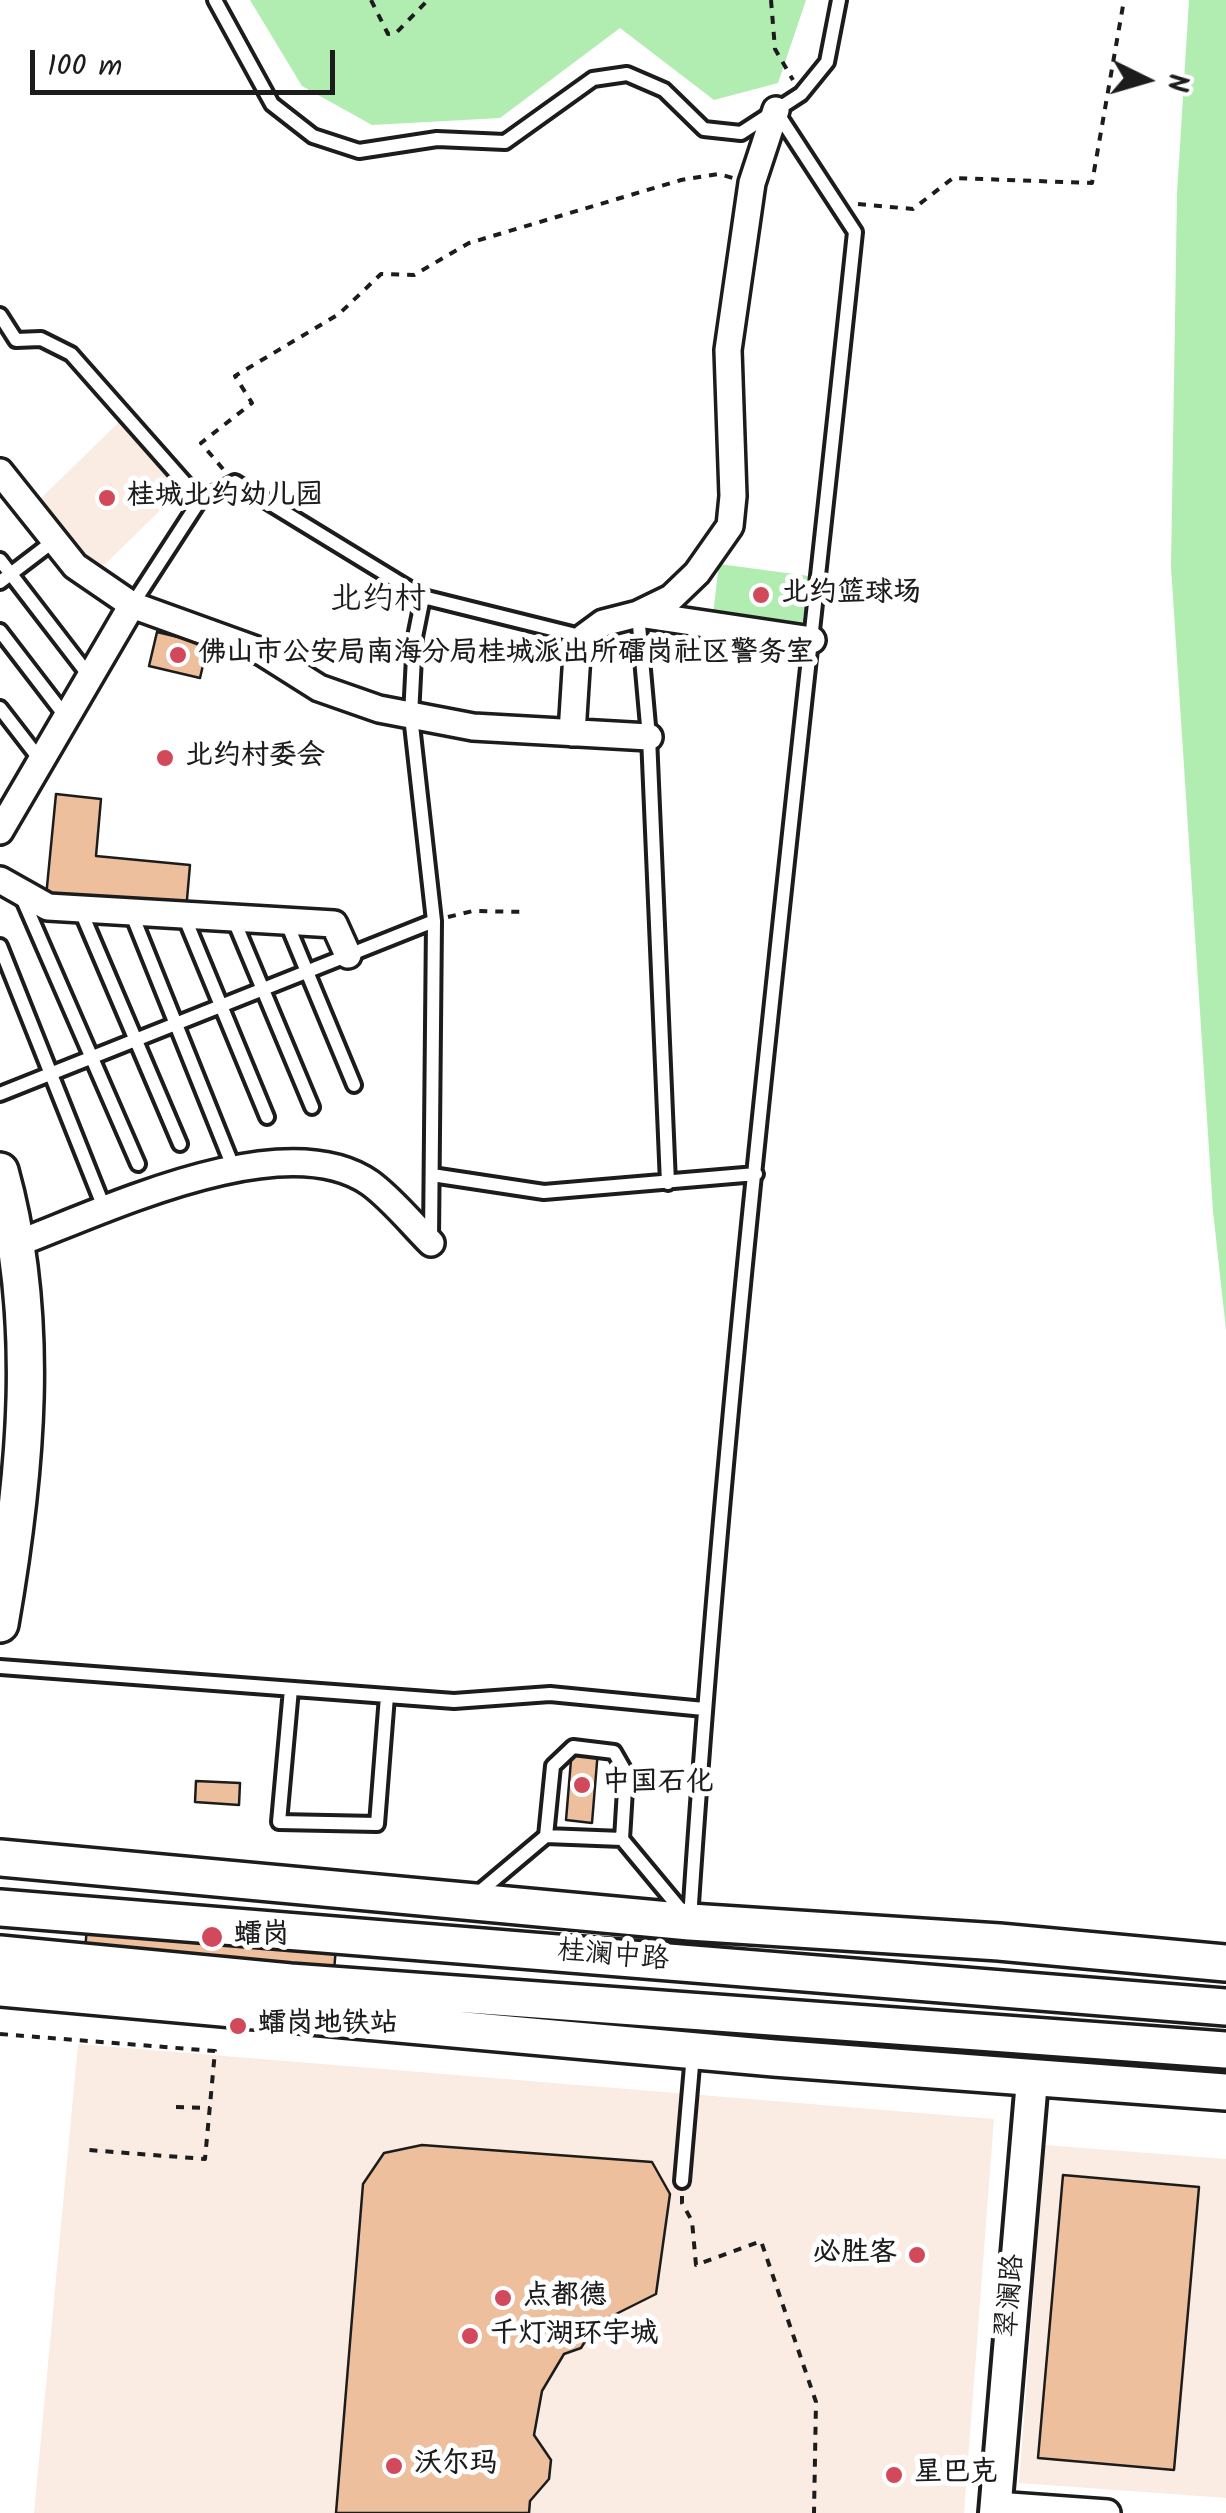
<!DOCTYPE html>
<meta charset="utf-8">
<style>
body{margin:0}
#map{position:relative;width:1226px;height:2513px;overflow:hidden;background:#fff;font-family:Kalam,sans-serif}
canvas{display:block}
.north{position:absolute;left:1096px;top:30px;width:100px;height:100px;-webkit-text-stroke:8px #fff;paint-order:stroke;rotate:95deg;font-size:28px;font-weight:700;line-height:40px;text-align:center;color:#1c1c1c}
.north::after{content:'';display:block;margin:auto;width:35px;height:45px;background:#1c1c1c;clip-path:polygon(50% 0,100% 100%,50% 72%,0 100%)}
.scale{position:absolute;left:30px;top:50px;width:305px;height:45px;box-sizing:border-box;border:5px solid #1c1c1c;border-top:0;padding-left:12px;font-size:30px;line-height:35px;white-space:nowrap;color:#1c1c1c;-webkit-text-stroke:8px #fff;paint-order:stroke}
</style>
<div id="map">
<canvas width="1226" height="2513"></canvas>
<div class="north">N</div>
<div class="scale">100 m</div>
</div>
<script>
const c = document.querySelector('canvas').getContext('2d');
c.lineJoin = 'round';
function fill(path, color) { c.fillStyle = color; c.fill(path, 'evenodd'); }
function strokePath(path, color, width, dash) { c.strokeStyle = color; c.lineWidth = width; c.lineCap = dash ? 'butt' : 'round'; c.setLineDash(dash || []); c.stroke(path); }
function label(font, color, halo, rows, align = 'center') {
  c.font = font + ' Kalam,"LXGW WenKai TC",sans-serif'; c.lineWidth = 10; c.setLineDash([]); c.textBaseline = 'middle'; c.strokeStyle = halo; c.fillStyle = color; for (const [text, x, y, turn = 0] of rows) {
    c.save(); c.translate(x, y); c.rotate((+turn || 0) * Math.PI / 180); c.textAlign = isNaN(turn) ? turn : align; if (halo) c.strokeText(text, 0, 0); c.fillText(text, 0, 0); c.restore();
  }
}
const built = new Path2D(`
 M119,422L183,488L94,575L31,508Z
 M78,2044L994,2119L964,2513H34Z
 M1045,2145L1226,2159V2498L1019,2483Z`);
const green = new Path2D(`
 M250,0H806L778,83L714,100L620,28L500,118L372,125L302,86Z
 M1189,0H1226V1330L1213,1211L1171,567L1177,194Z
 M719,564L809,576L802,626L713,615Z`);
const building = new Path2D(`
 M157,632L208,644L200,678L149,666Z
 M56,794L101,799L96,856L190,865L186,911L46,897Z
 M572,1748L598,1750L592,1823L566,1820Z
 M196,1781L240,1783L239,1805L195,1802Z
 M89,1902L338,1923L334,1971L85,1951Z
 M422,2145L652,2162L670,2194L656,2294L596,2324L581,2348L564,2354L542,2391L534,2435L551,2460L549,2479L530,2501L529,2513H336L363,2184L384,2153Z
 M1063,2175L1199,2187L1174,2470L1038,2458Z`);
const path = new Path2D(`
 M371,0L388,34L396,33L428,0
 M771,0L775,49L793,80
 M858,204L913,209L953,178L1092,183L1124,0
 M223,469L201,443L252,403L235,376L339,314L381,274L414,275L469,243L681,180L719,174L733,178
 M448,917L473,911L527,912
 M0,2034L215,2051L205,2159L88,2150
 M176,2107L210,2108
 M682,2196V2203L692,2221L696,2265L761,2241L816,2402L814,2513`);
const service = new Path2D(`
 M215,0L272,104L313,136L359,151L437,139L505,142L593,79L627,74L664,90L704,129L741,133L801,94L827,62L839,0
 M0,315L16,340L41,339L71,354L200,500L132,605
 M200,500L235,482L423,597L584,637
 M0,560L90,677
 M0,582L55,540
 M423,597L415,637L411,716L434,921L431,1238
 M638,614L649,737L668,1183
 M0,631L66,717
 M0,708L41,761
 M21,895L138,1164
 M80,909L180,1144
 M131,912L234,1169
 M184,916L267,1117
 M233,918L312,1107
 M286,921L354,1085
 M0,946L105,1210
 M0,1094L434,921
 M432,1175L544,1192L756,1174
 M0,1667L454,1701L550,1694L704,1709
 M291,1689L279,1822L377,1824L387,1696
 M546,1836L553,1766L573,1747L614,1752L626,1773L622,1839
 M477,1894L546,1836L622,1839L686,1916
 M690,1919C727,1355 796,794 855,232L776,111
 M682,2181L693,2054`);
const minor = new Path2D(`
 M0,472L75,566L132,605L262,652L319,688L379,709L473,727L649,737
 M638,614L812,640
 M572,733L577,654L584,637L603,623L638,614L671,598L697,573L730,526L733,496L728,350L752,183L776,110
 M0,831L132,605
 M0,880L48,907L334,924L348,955
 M16,1244C104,1211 284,1123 370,1183C392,1199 412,1224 431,1243
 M996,2505L1107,2513`);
const tertiary = new Path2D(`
 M995,2513L1032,2080`);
const secondary = new Path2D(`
 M0,1171C41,1318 26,1475 0,1624
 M0,1858L690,1922L999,1942L1226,1963
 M0,1908L1226,2007
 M0,1954L290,1982L1226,2050
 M0,1988L774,2058L1226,2092`);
const markers = [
 [107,498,10,"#d1495b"],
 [761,595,10,"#d1495b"],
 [178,655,10,"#d1495b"],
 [165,758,10,"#d1495b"],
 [582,1785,10,"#d1495b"],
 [212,1937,12,"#d1495b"],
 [238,2026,10,"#d1495b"],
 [917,2255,10,"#d1495b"],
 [503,2298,10,"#d1495b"],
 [470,2336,10,"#d1495b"],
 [394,2466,10,"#d1495b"],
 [894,2475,10,"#d1495b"]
];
const poiNames = [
 ["桂城北约幼儿园",127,498],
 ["北约篮球场",781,595],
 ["佛山市公安局南海分局桂城派出所礌岗社区警务室",198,655],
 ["北约村委会",185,758],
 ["中国石化",602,1785],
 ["𧒽岗",234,1937],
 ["𧒽岗地铁站",258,2026],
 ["必胜客",897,2255,"right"],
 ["点都德",523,2298],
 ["千灯湖环宇城",490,2336],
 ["沃尔玛",414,2466],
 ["星巴克",914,2475]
];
const streetNames = [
 ["桂澜中路",613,1958,5],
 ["翠澜路",1013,2296,-85]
];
const quarterNames = [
 ["北约村",378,603]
];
fill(built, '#faece2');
fill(green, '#b1ecb1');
fill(building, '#edbf9d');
strokePath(building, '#1c1c1c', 2.5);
strokePath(service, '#1c1c1c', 20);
strokePath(minor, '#1c1c1c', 32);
strokePath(tertiary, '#1c1c1c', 38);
strokePath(secondary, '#1c1c1c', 42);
strokePath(path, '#1c1c1c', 4, [8, 8]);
strokePath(service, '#fff', 12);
strokePath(minor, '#fff', 25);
strokePath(tertiary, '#fff', 30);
strokePath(secondary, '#fff', 35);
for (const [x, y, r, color] of markers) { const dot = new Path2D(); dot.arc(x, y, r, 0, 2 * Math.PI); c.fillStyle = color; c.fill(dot); strokePath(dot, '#fff', 4); }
label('bold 28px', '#1c1c1c', '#fff', poiNames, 'left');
label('28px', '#1c1c1c', '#fff', streetNames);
label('32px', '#1c1c1c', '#fff', quarterNames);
</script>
